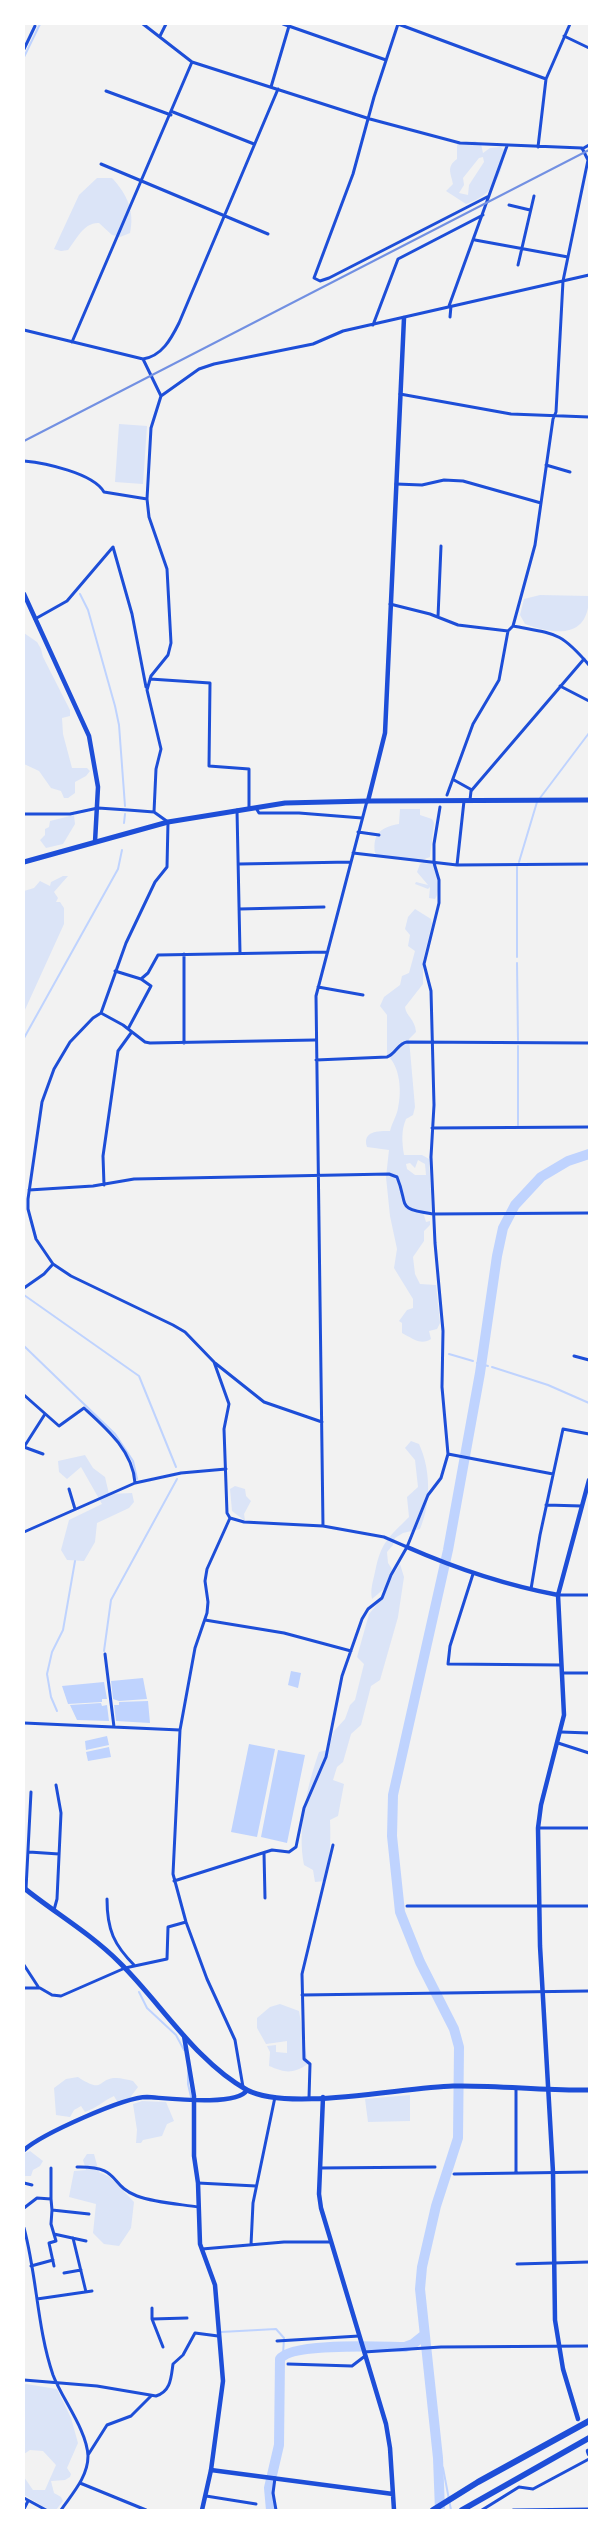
<!DOCTYPE html>
<style>
body{margin:0}
#map{position:relative;width:613px;height:2534px;overflow:hidden;background:#f2f2f2;font-family:"Source Serif 4",serif}
canvas{display:block}
.frame{position:absolute;inset:0;border:25px solid #fff;pointer-events:none}
</style>
<div id="map">
<canvas width="613" height="2534"></canvas>
<div class="frame"></div>
</div>
<script>
const c = document.querySelector('canvas').getContext('2d');
c.lineJoin = 'round';
function fill(path, color) { c.fillStyle = color; c.fill(path, 'evenodd'); }
function strokePath(path, color, width, dash) { c.strokeStyle = color; c.lineWidth = width; c.lineCap = dash ? 'butt' : 'round'; c.setLineDash(dash || []); c.stroke(path); }
const green = new Path2D(`
 M475,141L481,144L483,153L490,148L500,147L505,150C502,177 492,196 466,204L446,191L453,184C451,173 446,167 457,159V144ZM483,157L484,162L469,185L468,195L459,193L464,185L463,178L479,158Z
 M97,178H112C127,194 135,211 130,233L120,237L112,235L99,223C84,222 76,240 68,250L61,251L54,249L79,195Z
 M119,424L147,426L143,484L115,482Z
 M540,595L589,596C589,639 556,635 525,624L520,615L524,599Z
 M24,633L37,642L41,649L43,657L70,710V716L62,718L63,734L72,768H87L90,771L86,776L75,782V793L68,798H64L61,791L51,788L39,771L24,764Z
 M400,809H420V815L432,819L434,823L430,857L422,860L379,856L375,853C372,833 382,827 399,824Z
 M74,815L75,824L63,844L46,848L40,840L45,835V829L49,827L50,821Z
 M426,861L435,866C437,876 441,891 435,899L429,898L430,887L428,889L415,884L416,882L428,885L417,872L420,864Z
 M63,876H68L54,892L58,898L56,902H60L64,908V924L24,1012V891L34,888L40,881L50,886L51,882Z
 M415,909L431,919L432,924L423,960V984L405,1007C406,1016 415,1019 416,1032L409,1039L415,1107L413,1115L406,1119C401,1131 402,1142 404,1155H422L429,1159L432,1212H423L426,1222L430,1221V1225L424,1231V1241L413,1257L415,1274L420,1284L436,1285L440,1323L437,1329L429,1331L431,1339C421,1346 412,1338 402,1333V1323L399,1321L407,1310L413,1308V1299L394,1268L397,1249L390,1216L386,1177L389,1150L367,1147C362,1131 378,1131 390,1131C392,1123 397,1115 398,1108C402,1091 400,1066 387,1055V1015L380,1006L384,997L400,985L402,976L409,973L415,951L408,946L410,935L405,929L408,917ZM418,1160L425,1164L426,1175H415L407,1169L406,1164L410,1163L415,1168Z
 M411,1441L419,1444C431,1470 431,1503 420,1529L403,1533L395,1538L393,1545L387,1552L388,1563L392,1569L385,1588L372,1599C370,1589 373,1582 375,1572C381,1542 388,1538 409,1517L407,1497L418,1487L415,1460L405,1448Z
 M85,1455L93,1468L105,1477L109,1494L132,1493L134,1502L129,1508L97,1523L95,1542L84,1561L67,1560L61,1550L69,1520L102,1504L81,1467L67,1479L59,1472L58,1461Z
 M235,1486L245,1489L246,1496L251,1501L244,1514L245,1521L232,1511L230,1489Z
 M400,1564L404,1577L398,1617L380,1680L371,1686L361,1725L351,1734L343,1762L337,1767L333,1780L344,1784L338,1816L330,1820C331,1840 330,1861 325,1881L315,1882L313,1870L304,1865C297,1829 307,1786 319,1752L328,1750L334,1731L345,1719L350,1705L355,1700L364,1664L357,1657L369,1614L384,1596L390,1580Z
 M280,2004L299,2011L308,2064C291,2075 284,2072 269,2066L270,2052L267,2046L276,2045V2052L287,2053V2041L266,2044L257,2028V2018L270,2007Z
 M78,2077C105,2095 97,2078 116,2078C122,2078 128,2080 133,2081L138,2087L129,2099L118,2103L114,2096C103,2101 97,2108 85,2112L81,2106L74,2110L70,2117L56,2115L54,2088L66,2079Z
 M410,2095V2121L368,2122L365,2099Z
 M142,2101L166,2102L174,2121L167,2124L162,2136L143,2140L141,2143H136L137,2130L133,2104Z
 M30,2151L43,2161L40,2166L33,2170L31,2176H24L25,2153Z
 M87,2154H94L99,2172L110,2177L134,2202L131,2228L119,2246L104,2244L93,2233L96,2204L69,2197L74,2171L86,2170L83,2160Z
 M26,2384L57,2389L71,2418L78,2443L67,2468L71,2474L70,2477L65,2480L51,2481L54,2493L61,2497L63,2501L56,2510H49L24,2495V2477L33,2490H45L56,2465L43,2451L30,2450L24,2454V2385Z`);
const water = new Path2D(`
 M291,1671L301,1673L298,1688L288,1685Z
 M143,1678L147,1699L119,1701L113,1699L111,1681Z
 M104,1682L107,1699H102V1702L68,1704L62,1686Z
 M148,1701L150,1723L116,1721L114,1705H119V1702Z
 M101,1703L102,1706L107,1705L109,1721L77,1720L70,1705Z
 M107,1736L109,1745L86,1750L85,1741Z
 M249,1744L275,1749L257,1837L231,1832Z
 M109,1747L111,1757L88,1761L86,1752Z
 M278,1750L305,1755L287,1843L261,1837Z`);
const stream = new Path2D(`
 M24,57L40,24
 M80,594L88,610L115,706L119,725L125,806
 M540,798L589,733
 M124,823L125,814
 M519,862L537,802
 M517,867V957
 M517,963L518,1040
 M24,1038L118,869L122,850
 M518,1046V1125
 M24,1295L139,1376L176,1467
 M24,1346L115,1434L133,1461L137,1479
 M449,1354L473,1361
 M477,1363L488,1366
 M492,1367L548,1385L589,1403
 M104,1651L111,1600L177,1479
 M57,1711L51,1697L47,1674L52,1652L63,1630L75,1561
 M139,1992L147,2008L176,2035L184,2050
 M188,2069V2084L191,2097
 M221,2332L276,2329L284,2338L283,2355
 M438,2460L443,2468L451,2510`);
const river = new Path2D(`
 M271,2510L269,2488L279,2445L280,2359C291,2342 383,2347 405,2347L413,2344L423,2336
 M440,2510L438,2458L420,2289L422,2267L436,2206L458,2138L459,2047L454,2029L420,1962L400,1912L392,1836L393,1795L448,1550L480,1373L497,1256L503,1228L515,1205L541,1177L568,1161L589,1154`);
const minor = new Path2D(`
 M143,24L192,62L370,119L460,143L582,148L588,160L563,281L556,412L553,419L535,545L513,626L508,631L499,680L473,724L447,795
 M283,24L386,60
 M398,24L374,97L353,174L314,278L320,281L329,278L489,196
 M398,24L546,79
 M160,36L166,24
 M564,36L589,48
 M24,49L35,26
 M271,87L289,26
 M106,91L171,115
 M173,112L254,144
 M538,147L546,79L570,24
 M582,149L589,145
 M101,164L268,234
 M509,205L530,210
 M475,240L568,257
 M518,265L534,196
 M449,306L507,146
 M450,317L451,306
 M373,325L398,259L483,215
 M24,330L143,359C162,356 171,339 179,323L278,89
 M72,342L192,62
 M143,359L161,396
 M400,394L511,414L589,417
 M24,461C45,463 93,473 104,492L147,499
 M546,465L570,472
 M396,484L422,485L444,480L463,481L541,503
 M390,604L430,614L458,625L508,631
 M438,617L441,546
 M35,619L67,601L113,547L132,614L146,687
 M513,626C555,634 560,631 589,665
 M150,679L210,683L209,766L249,769V808
 M560,686L589,701
 M454,780L472,790
 M470,800L471,791L584,659
 M256,808L259,813H299L362,818
 M237,810L240,953
 M154,812L156,769L161,749L147,690L151,676L168,655L171,643L167,569L149,517L147,499L151,428L161,396L199,369L214,364L313,344L343,331L589,275
 M24,814H70L98,808L128,810L154,812L168,822L167,867L155,882L126,943L101,1013L93,1018L70,1042L54,1069L42,1102L28,1199V1209L36,1239L53,1264L71,1276L173,1325L185,1332L214,1362L229,1404L224,1429L227,1513L230,1518L244,1522L323,1526L384,1537L407,1547
 M358,832L379,835
 M353,853L457,865L589,864
 M239,864L351,862
 M457,865L464,801
 M239,909L324,907
 M184,954V1043
 M115,971L141,979L151,986L128,1029
 M141,979L148,973L158,955L327,952
 M318,987L363,995
 M101,1013L123,1025L145,1042L150,1043L315,1040
 M316,1060L387,1057C396,1054 398,1043 407,1042L589,1043
 M432,1128L589,1127
 M104,1185L103,1156L118,1051L131,1033
 M29,1190L93,1186L134,1179L389,1174L397,1177C409,1206 395,1209 433,1214L589,1213
 M24,1288L44,1274L53,1264
 M574,1356L589,1360
 M215,1363L264,1402L322,1422
 M24,1395L59,1426L84,1408C106,1428 133,1451 135,1483
 M24,1447L45,1414
 M24,1447L43,1454
 M448,1454L553,1474
 M69,1489L75,1509
 M546,1505L582,1506
 M230,1518L207,1569L205,1581L208,1602L207,1613L195,1648L180,1730L173,1874L186,1922L207,1979L235,2040L243,2087
 M323,1526L316,996L367,801
 M24,1532L135,1483L181,1473L226,1469
 M473,1574L450,1646L448,1664L561,1665
 M531,1589L540,1535L563,1429L589,1434
 M558,1595H589
 M205,1620L284,1633L351,1651
 M105,1654L114,1727
 M562,1673H589
 M24,1723L180,1730
 M561,1732L589,1733
 M558,1743L589,1753
 M538,1828H589
 M29,1852L59,1854
 M264,1853L265,1898
 M174,1881L272,1850L289,1852L296,1847L304,1808L326,1757L342,1676L362,1619L368,1609L382,1598L391,1575L407,1547L428,1495L441,1478L448,1454L442,1387L443,1331L435,1243L431,1157L434,1105L431,991L424,964L439,903V880L434,863V844L440,807
 M26,1889L31,1792
 M107,1899C107,1930 114,1945 135,1966
 M407,1906H589
 M54,1910L57,1899L61,1813L56,1785
 M24,1965L39,1988
 M24,1988H40L52,1995L61,1996L125,1968L167,1959L168,1927L186,1922
 M302,1995L589,1991
 M516,2088V2173
 M309,2098L310,2064L304,2059L302,1974L333,1845
 M77,2167C122,2166 108,2185 137,2196C156,2203 179,2204 199,2207
 M320,2168L435,2167
 M454,2174L589,2172
 M24,2183L32,2185
 M198,2183L256,2186
 M51,2199V2168
 M24,2208L37,2198L51,2199L52,2210
 M24,2228C37,2276 37,2328 53,2375C62,2399 87,2430 88,2456C88,2477 72,2494 61,2510
 M54,2234L86,2241
 M73,2238L86,2292
 M251,2245L253,2203L275,2097
 M202,2249L284,2242H329
 M517,2264L589,2262
 M31,2266L53,2260
 M54,2266L49,2243L56,2241L51,2224L52,2210L89,2214
 M64,2273L81,2270
 M37,2299L92,2291
 M152,2308V2319L163,2347
 M152,2319L187,2318
 M277,2341L359,2336
 M364,2352L441,2347L589,2346
 M288,2364L352,2366L365,2356
 M24,2380L97,2386L156,2396C171,2391 171,2378 173,2364L183,2355L195,2333L218,2336
 M88,2455L107,2425L131,2416L151,2396
 M275,2478L273,2493L276,2510
 M80,2483L146,2510
 M206,2496L256,2504
 M24,2498L46,2510
 M24,2509L28,2501
 M482,2510L519,2487L533,2489L589,2459
 M513,2510L589,2509`);
const tertiary = new Path2D(`
 M24,594L89,736L98,787L95,842
 M368,801L385,733L404,318
 M407,1547C457,1569 505,1585 558,1595
 M323,2097L319,2194L321,2208L386,2424L390,2448L394,2510
 M24,2150C42,2134 124,2097 147,2097C166,2098 237,2107 247,2090
 M578,2419L563,2369L555,2320L553,2172L540,1946L538,1828L541,1805L564,1715L558,1595L589,1480
 M588,2451L589,2454
 M211,2470L393,2494`);
const secondary = new Path2D(`
 M184,2036L194,2096V2156L198,2183L200,2244L215,2285L223,2381L211,2470L202,2510`);
const primary = new Path2D(`
 M24,862L168,822L285,803L368,801L589,800
 M24,1888C55,1913 90,1933 119,1962C160,2002 196,2062 247,2090C289,2112 403,2087 453,2086C499,2085 544,2091 589,2090`);
const motorway = new Path2D(`
 M433,2510L478,2482L589,2421
 M462,2510L589,2438`);
const rail = new Path2D(`
 M24,441L589,150`);
fill(green, '#dbe4f7');
fill(water, '#bfd3fe');
strokePath(stream, '#bfd3fe', 2);
strokePath(river, '#bfd3fe', 10);
strokePath(minor, '#1d4ed8', 3);
strokePath(tertiary, '#1d4ed8', 4.5);
strokePath(secondary, '#1d4ed8', 4.5);
strokePath(primary, '#1d4ed8', 5);
strokePath(motorway, '#1d4ed8', 6);
strokePath(rail, '#7290e2', 2);
</script>
